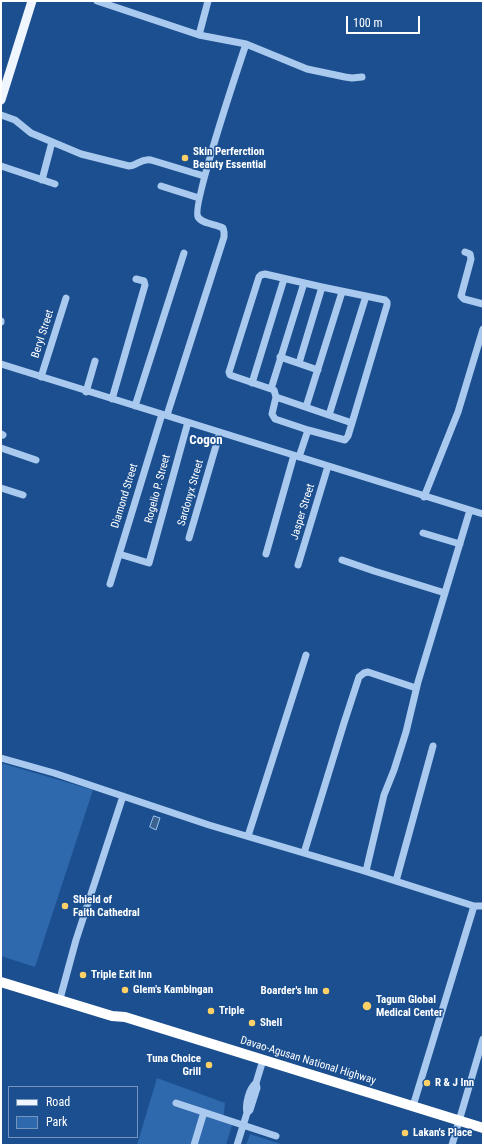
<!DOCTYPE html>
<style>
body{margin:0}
#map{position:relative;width:484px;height:1146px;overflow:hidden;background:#1b4f8f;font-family:"Roboto Condensed",sans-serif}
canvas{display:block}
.frame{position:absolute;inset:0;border:2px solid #fff;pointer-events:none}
.legend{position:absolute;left:8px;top:1086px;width:130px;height:52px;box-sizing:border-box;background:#1b4f8f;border:1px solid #7695bc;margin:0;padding:5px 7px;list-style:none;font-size:12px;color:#fff}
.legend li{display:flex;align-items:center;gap:8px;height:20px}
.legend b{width:20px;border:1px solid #7695bc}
.scale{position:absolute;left:346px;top:16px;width:74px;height:18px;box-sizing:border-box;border:2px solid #fff;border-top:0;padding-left:5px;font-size:12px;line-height:14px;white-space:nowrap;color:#fff;-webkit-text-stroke:3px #1b4f8f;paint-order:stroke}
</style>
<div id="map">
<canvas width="484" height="1146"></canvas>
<div class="frame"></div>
<ul class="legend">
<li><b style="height:5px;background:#f0f6ff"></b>Road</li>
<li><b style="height:11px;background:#2e69ad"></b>Park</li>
</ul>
<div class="scale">100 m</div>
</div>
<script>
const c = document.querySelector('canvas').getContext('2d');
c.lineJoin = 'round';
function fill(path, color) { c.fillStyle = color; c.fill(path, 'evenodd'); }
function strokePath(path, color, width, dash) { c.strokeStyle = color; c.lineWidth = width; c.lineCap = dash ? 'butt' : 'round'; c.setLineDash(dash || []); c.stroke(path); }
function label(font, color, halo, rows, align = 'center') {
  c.font = font + ' "Roboto Condensed",sans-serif'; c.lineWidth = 3; c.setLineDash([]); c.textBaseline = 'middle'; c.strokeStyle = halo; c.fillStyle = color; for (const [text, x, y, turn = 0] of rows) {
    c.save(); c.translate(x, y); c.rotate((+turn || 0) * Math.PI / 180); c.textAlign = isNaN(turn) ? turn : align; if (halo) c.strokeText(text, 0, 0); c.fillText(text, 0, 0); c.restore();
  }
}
const green = new Path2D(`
 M1,763L93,790L35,967L1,956Z
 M157,1078L225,1103L223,1122L232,1125L226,1145H137Z
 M250,1134L281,1144L283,1145H246Z`);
const water = new Path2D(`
 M154,816L160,818L156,830L150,827Z`);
const minor = new Path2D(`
 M97,1L199,35L246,44L307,69L345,77L352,78L362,77
 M199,35L208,1
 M1,115L15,120L31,133L81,154L129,166C138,166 140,158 151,160L204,176
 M1,166L55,184
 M42,180L52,142
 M161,186L199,198
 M465,252L470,254L471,259L461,296L464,299L483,304
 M265,274L322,287L385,300L387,302V305L352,423L348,436L345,440L308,430L275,419L272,414L276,397L274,390L230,375L229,372L259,277L261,275Z
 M1,322V321
 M280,357L318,370
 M299,363L322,287
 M1,364L483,514
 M41,377L66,298
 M252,383L284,279
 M271,389L304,283
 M86,392L95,361
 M276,397L352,423
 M112,399L145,285L144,281L136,279
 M135,406L184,253
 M306,407L342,292
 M167,415L224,237V232L223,228C216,224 202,224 198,217C191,207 239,65 246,44
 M329,415L366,296
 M1,434L3,435
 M1,448L36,460
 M299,457L308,430
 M1,488L23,495
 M424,497L458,412L483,329
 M423,533L460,544
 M189,538L220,432
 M119,554L149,563L188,422
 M266,554L294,455
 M342,560L374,571L445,593
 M298,565L328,466
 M110,584L162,414
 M1,758L54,773L209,825L361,870L474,906L413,1106
 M248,836L306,655
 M304,853L344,723L359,677L364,673L368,672L416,688
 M366,871L384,795L394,770L406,732L418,682L470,510
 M396,881L433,746
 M474,906H483
 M61,995L76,940L123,796
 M176,1103L276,1136
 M247,1113C245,1104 249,1089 256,1083
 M194,1145L204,1112
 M237,1145L247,1113L250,1110L257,1088L256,1083L263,1060
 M452,1145L483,1039`);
const major = new Path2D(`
 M1,100L32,1`);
const highway = new Path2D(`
 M1,982L112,1016L125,1017L483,1128`);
const markers = [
 [185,158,4,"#ffd166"],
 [65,906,4,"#ffd166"],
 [83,975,4,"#ffd166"],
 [125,990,4,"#ffd166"],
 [326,991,4,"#ffd166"],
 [367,1006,5,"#ffd166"],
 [211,1011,4,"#ffd166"],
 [252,1023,4,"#ffd166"],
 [209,1065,4,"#ffd166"],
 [427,1083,4,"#ffd166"],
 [405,1133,4,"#ffd166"]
];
const poiNames = [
 ["Skin Perferction",193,152],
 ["Beauty Essential",193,165],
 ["Shield of",73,900],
 ["Faith Cathedral",73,913],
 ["Triple Exit Inn",91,975],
 ["Glem's Kambingan",133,990],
 ["Boarder's Inn",318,991,"right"],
 ["Tagum Global",376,1000],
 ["Medical Center",376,1013],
 ["Triple",219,1011],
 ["Shell",260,1023],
 ["Tuna Choice",201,1059,"right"],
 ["Grill",201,1072,"right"],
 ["R & J Inn",435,1083],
 ["Lakan's Place",413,1133]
];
const streetNames = [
 ["Beryl Street",43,334,-72],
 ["Rogelio P. Street",158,489,-75],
 ["Sardonyx Street",191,493,-74],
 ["Diamond Street",125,496,-73],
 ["Jasper Street",303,512,-73],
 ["Davao-Agusan National Highway",308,1061,17]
];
const quarterNames = [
 ["Cogon",206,441]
];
fill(green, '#2e69ad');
fill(water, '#3c6290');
strokePath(water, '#9cc4f0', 1);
strokePath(minor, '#a9c9ee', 7);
strokePath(major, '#f0f6ff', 9);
strokePath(highway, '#fff', 10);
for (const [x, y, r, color] of markers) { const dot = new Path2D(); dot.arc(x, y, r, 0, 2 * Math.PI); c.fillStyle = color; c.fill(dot); strokePath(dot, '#1b4f8f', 1.5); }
label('bold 11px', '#fff', '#1b4f8f', poiNames, 'left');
label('11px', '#fff', '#1b4f8f', streetNames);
label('bold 13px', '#fff', '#1b4f8f', quarterNames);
</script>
